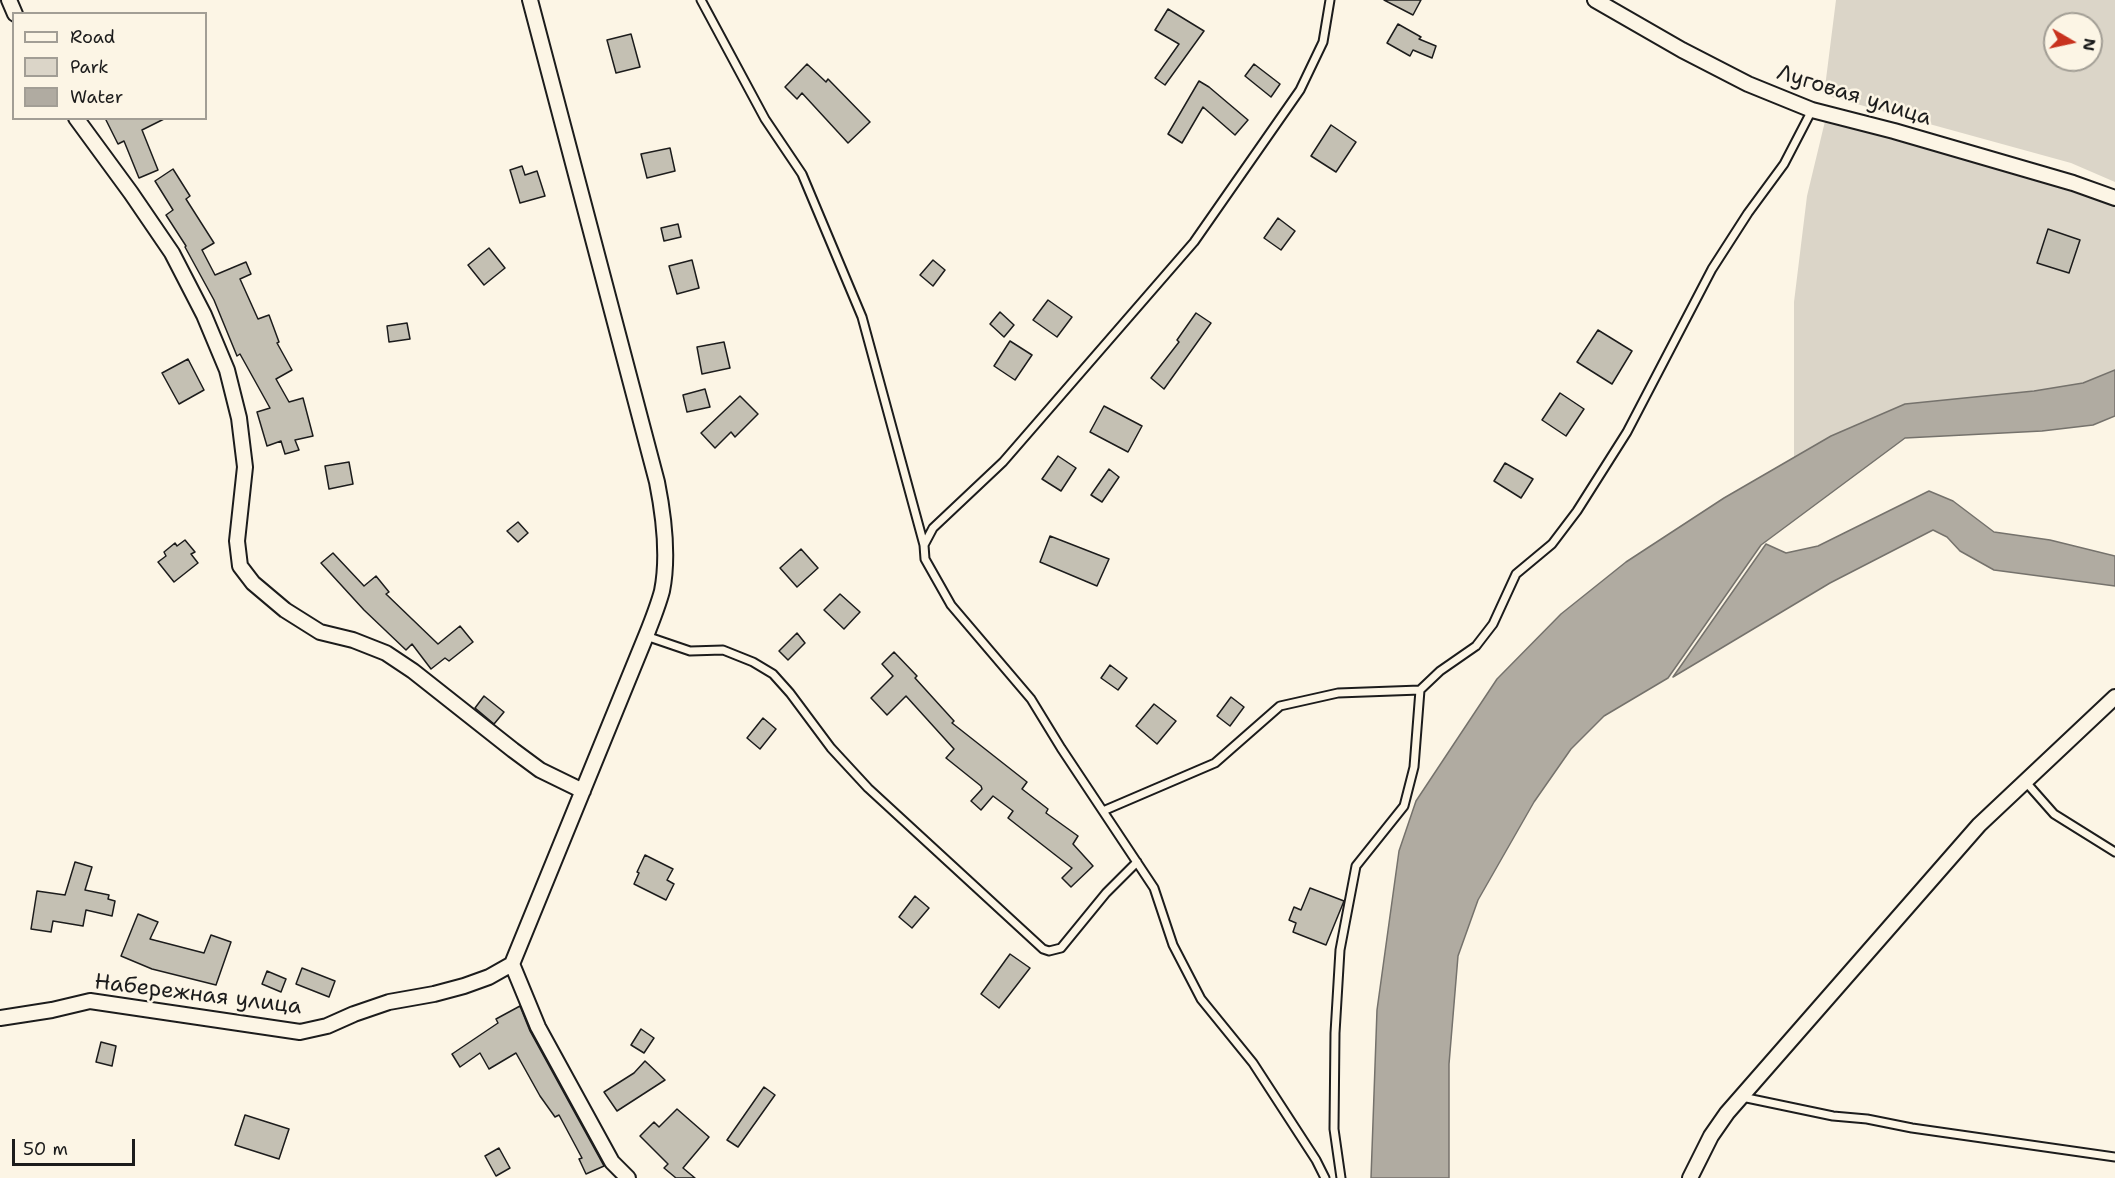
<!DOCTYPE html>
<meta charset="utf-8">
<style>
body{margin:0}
#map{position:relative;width:2115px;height:1178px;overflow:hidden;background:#fcf5e5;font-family:"Shantell Sans",sans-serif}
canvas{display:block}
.legend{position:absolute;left:12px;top:12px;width:195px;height:108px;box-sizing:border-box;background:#fcf5e5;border:2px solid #a29e95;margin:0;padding:8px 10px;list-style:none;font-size:18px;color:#1c1c1c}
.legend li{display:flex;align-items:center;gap:12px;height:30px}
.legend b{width:30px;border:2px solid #a29e95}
.north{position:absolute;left:2043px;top:12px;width:60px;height:60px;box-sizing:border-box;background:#fcf5e5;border:2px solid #a29e95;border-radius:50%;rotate:99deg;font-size:16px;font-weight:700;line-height:24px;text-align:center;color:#1c1c1c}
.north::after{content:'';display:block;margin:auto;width:21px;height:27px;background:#c8321e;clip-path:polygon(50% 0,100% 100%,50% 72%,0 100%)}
.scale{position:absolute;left:12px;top:1139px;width:123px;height:27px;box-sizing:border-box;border:3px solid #1c1c1c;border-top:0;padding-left:8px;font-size:18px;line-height:21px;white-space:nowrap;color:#1c1c1c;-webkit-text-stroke:4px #fcf5e5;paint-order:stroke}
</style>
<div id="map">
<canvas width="2115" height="1178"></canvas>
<ul class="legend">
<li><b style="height:8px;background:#fcf5e5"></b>Road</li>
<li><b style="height:16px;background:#dbd5c8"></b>Park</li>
<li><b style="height:16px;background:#b0aba1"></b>Water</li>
</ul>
<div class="north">N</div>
<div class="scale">50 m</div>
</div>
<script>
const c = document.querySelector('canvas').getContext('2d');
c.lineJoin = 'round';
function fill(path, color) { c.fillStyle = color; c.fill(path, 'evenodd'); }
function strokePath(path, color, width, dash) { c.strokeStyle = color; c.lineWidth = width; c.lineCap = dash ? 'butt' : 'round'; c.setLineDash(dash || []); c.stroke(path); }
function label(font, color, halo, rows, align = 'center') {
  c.font = font + ' "Shantell Sans",sans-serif'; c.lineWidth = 5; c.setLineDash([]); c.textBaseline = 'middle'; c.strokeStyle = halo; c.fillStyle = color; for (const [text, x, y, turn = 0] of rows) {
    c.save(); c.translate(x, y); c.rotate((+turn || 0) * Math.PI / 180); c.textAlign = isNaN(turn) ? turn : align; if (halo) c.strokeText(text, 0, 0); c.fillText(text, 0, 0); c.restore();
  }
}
const green = new Path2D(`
 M1836,0H2115V182L2071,163L1824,95ZM2055,24H2091V60H2055Z
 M1826,117L1984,163L2115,206V370L2083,383L2034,391L1831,436L1794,458V302L1807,196Z`);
const water = new Path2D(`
 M2115,370V416L2093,425L2042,431L1905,438L1761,545L1668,678L1604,716L1571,749L1534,802L1478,900L1458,956L1449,1064V1178H1371L1377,1010L1399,851L1416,801L1497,679L1561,614L1626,562L1724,498L1831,436L1905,404L2034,391L2083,383Z
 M1929,491L1953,501L1994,532L2050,540L2115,556V586L1994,570L1960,551L1947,537L1933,530L1830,583L1673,677L1766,544L1786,553L1818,546Z`);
const building = new Path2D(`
 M1384,0H1421L1413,15Z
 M1168,9L1204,31L1165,85L1155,78L1179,44L1155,30Z
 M1398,24L1421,37L1419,39L1436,46L1432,58L1413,50L1410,56L1387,43Z
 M631,34L640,67L616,73L607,40Z
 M807,64L826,82L828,79L870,122L848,143L802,93L797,99L785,87Z
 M1254,64L1280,84L1271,97L1245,76Z
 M1199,81L1209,87L1248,120L1235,135L1203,107L1182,143L1168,134Z
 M105,118H166L142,130L158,170L139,178L124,141L118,144Z
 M1331,125L1356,142L1336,172L1311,156Z
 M670,148L675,171L647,178L641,154Z
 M522,166L525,175L537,171L545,196L520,203L510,170Z
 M173,169L190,196L186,199L214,243L202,250L215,275L246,262L251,274L240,279L258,319L269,315L279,342L277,343L292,370L276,379L289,402L303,398L313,436L295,440L299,450L285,454L281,441L267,446L257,412L270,408L240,354L237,356L214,300L185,247L186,246L166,215L173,210L155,181Z
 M1278,218L1295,231L1281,250L1264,238Z
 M678,224L681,237L664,241L661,228Z
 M2048,229L2080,240L2069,273L2037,263Z
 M489,248L505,268L484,285L468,265Z
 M692,260L699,288L677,294L669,266Z
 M933,260L945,270L933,286L920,275Z
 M1048,300L1072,317L1057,337L1033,320Z
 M1000,312L1014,325L1004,337L990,324Z
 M1196,313L1211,323L1164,389L1151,378L1179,342L1177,340Z
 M407,323L410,339L389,342L387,326Z
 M1598,330L1632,351L1612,384L1577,362Z
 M1010,341L1032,355L1015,380L994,366Z
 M724,342L730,368L702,374L697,347Z
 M188,359L204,390L179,404L162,373Z
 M705,389L710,407L687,412L683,395Z
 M1560,393L1584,409L1566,436L1542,420Z
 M740,396L758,414L735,437L731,432L715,448L701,433Z
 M1104,406L1142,426L1128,452L1090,432Z
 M1058,456L1076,468L1061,491L1042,479Z
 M349,462L353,484L329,489L325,466Z
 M1505,463L1533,479L1521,498L1494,481Z
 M1109,469L1119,477L1102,502L1091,495Z
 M518,522L528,533L518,542L507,531Z
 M1050,536L1109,559L1097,586L1040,562Z
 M185,540L195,552L191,554L198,563L174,582L158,562L166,556L164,552L175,543L177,546Z
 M801,549L818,568L797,587L780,568Z
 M333,553L364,586L376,576L389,592L386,594L438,644L460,626L473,642L449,661L445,658L431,669L412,644L406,650L364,610L321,563Z
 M840,594L860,612L844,629L824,610Z
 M797,633L805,643L788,660L779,651Z
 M894,652L917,676L915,678L954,721L952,723L1027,782L1022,789L1048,809L1046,813L1078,836L1073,844L1093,866L1071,887L1062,878L1072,868L1008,818L1013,811L993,796L981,810L971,801L982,789L981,786L946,758L954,749L906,696L887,715L871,698L893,676L882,664Z
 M1110,665L1127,678L1118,690L1101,678Z
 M484,696L504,712L494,724L475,708Z
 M1231,697L1244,707L1230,726L1217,716Z
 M1154,704L1176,721L1157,744L1136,726Z
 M763,718L776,729L760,749L747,738Z
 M645,855L673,869L667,880L674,884L666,900L634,884L639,873L637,872Z
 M75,862L92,867L85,890L109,895L108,899L115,901L112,916L86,910L83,926L53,921L51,932L31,929L37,891L65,895Z
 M1310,888L1344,901L1326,945L1293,932L1296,923L1289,920L1294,907L1301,910Z
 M915,896L929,908L912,928L899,917Z
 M138,914L158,922L150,939L204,953L211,935L231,942L216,985L152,969L121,956Z
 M1010,954L1030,968L999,1008L981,994Z
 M302,968L335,981L329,997L296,984Z
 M267,971L286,979L281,992L262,984Z
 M520,1006L530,1031L604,1166L586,1174L579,1159L582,1158L559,1115L555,1117L540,1096L516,1053L489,1069L480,1053L460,1067L452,1054L498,1023L496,1019Z
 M641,1029L654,1038L644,1053L631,1045Z
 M101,1042L116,1046L112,1066L96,1062Z
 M645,1061L665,1080L617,1111L604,1092L634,1073Z
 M764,1087L775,1095L738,1147L727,1140Z
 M677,1109L709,1137L683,1168L695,1178H676L664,1168L668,1164L640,1136L654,1122L659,1127Z
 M245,1115L289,1129L279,1159L235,1145Z
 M499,1148L510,1168L496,1176L485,1156Z`);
const service = new Path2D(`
 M701,0L765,119L802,174L862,317L924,545L925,559L951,605L1031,699L1061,748L1154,888L1173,945L1201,999L1253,1063L1316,1160L1325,1178
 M924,545L933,528L1003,462L1194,242L1300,90L1323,42L1330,0
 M646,636L690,651L723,650L753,662L773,674L790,693L831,748L868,788L1043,949L1049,951L1061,948L1106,893L1137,862
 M2024,780L2054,814L2115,852
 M1103,811L1215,763L1280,706L1338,693L1420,690
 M1742,1097L1833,1116L1867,1119L1912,1128L2115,1157
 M1341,1178L1334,1129L1335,1033L1340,950L1356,866L1404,806L1414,767L1420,690L1440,671L1476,646L1493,624L1516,574L1552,544L1577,511L1627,432L1712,269L1748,213L1784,164L1812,110`);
const minor = new Path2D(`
 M9,0L15,14
 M1595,0L1682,50L1748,84L1812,110L1894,131L2073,183L2115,198
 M76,118L131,193L172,253L204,315L227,370L239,418L245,467L237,541L240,566L253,583L285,610L320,632L353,640L386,653L413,671L513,750L540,770L583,791
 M512,964L538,1027L612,1162L628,1178
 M0,1018L52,1010L90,1001L300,1032L327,1026L354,1014L389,1002L434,994L464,986L489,977L512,964L646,636C652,621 658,606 662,591C669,556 664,517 657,482L530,0
 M1690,1178L1711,1136L1727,1113L1979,825L2115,697`);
const streetNames = [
 ["Луговая улица",1854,96,17],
 ["Набережная улица",198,995,7]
];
fill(green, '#dbd5c8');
fill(water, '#b0aba1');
strokePath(water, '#75726c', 1.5);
fill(building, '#c4c0b3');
strokePath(building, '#1c1c1c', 1.5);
strokePath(service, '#1c1c1c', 11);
strokePath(minor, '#1c1c1c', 18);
strokePath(service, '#fcf5e5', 7);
strokePath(minor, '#fcf5e5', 14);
label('22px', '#1c1c1c', '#fcf5e5', streetNames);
</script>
